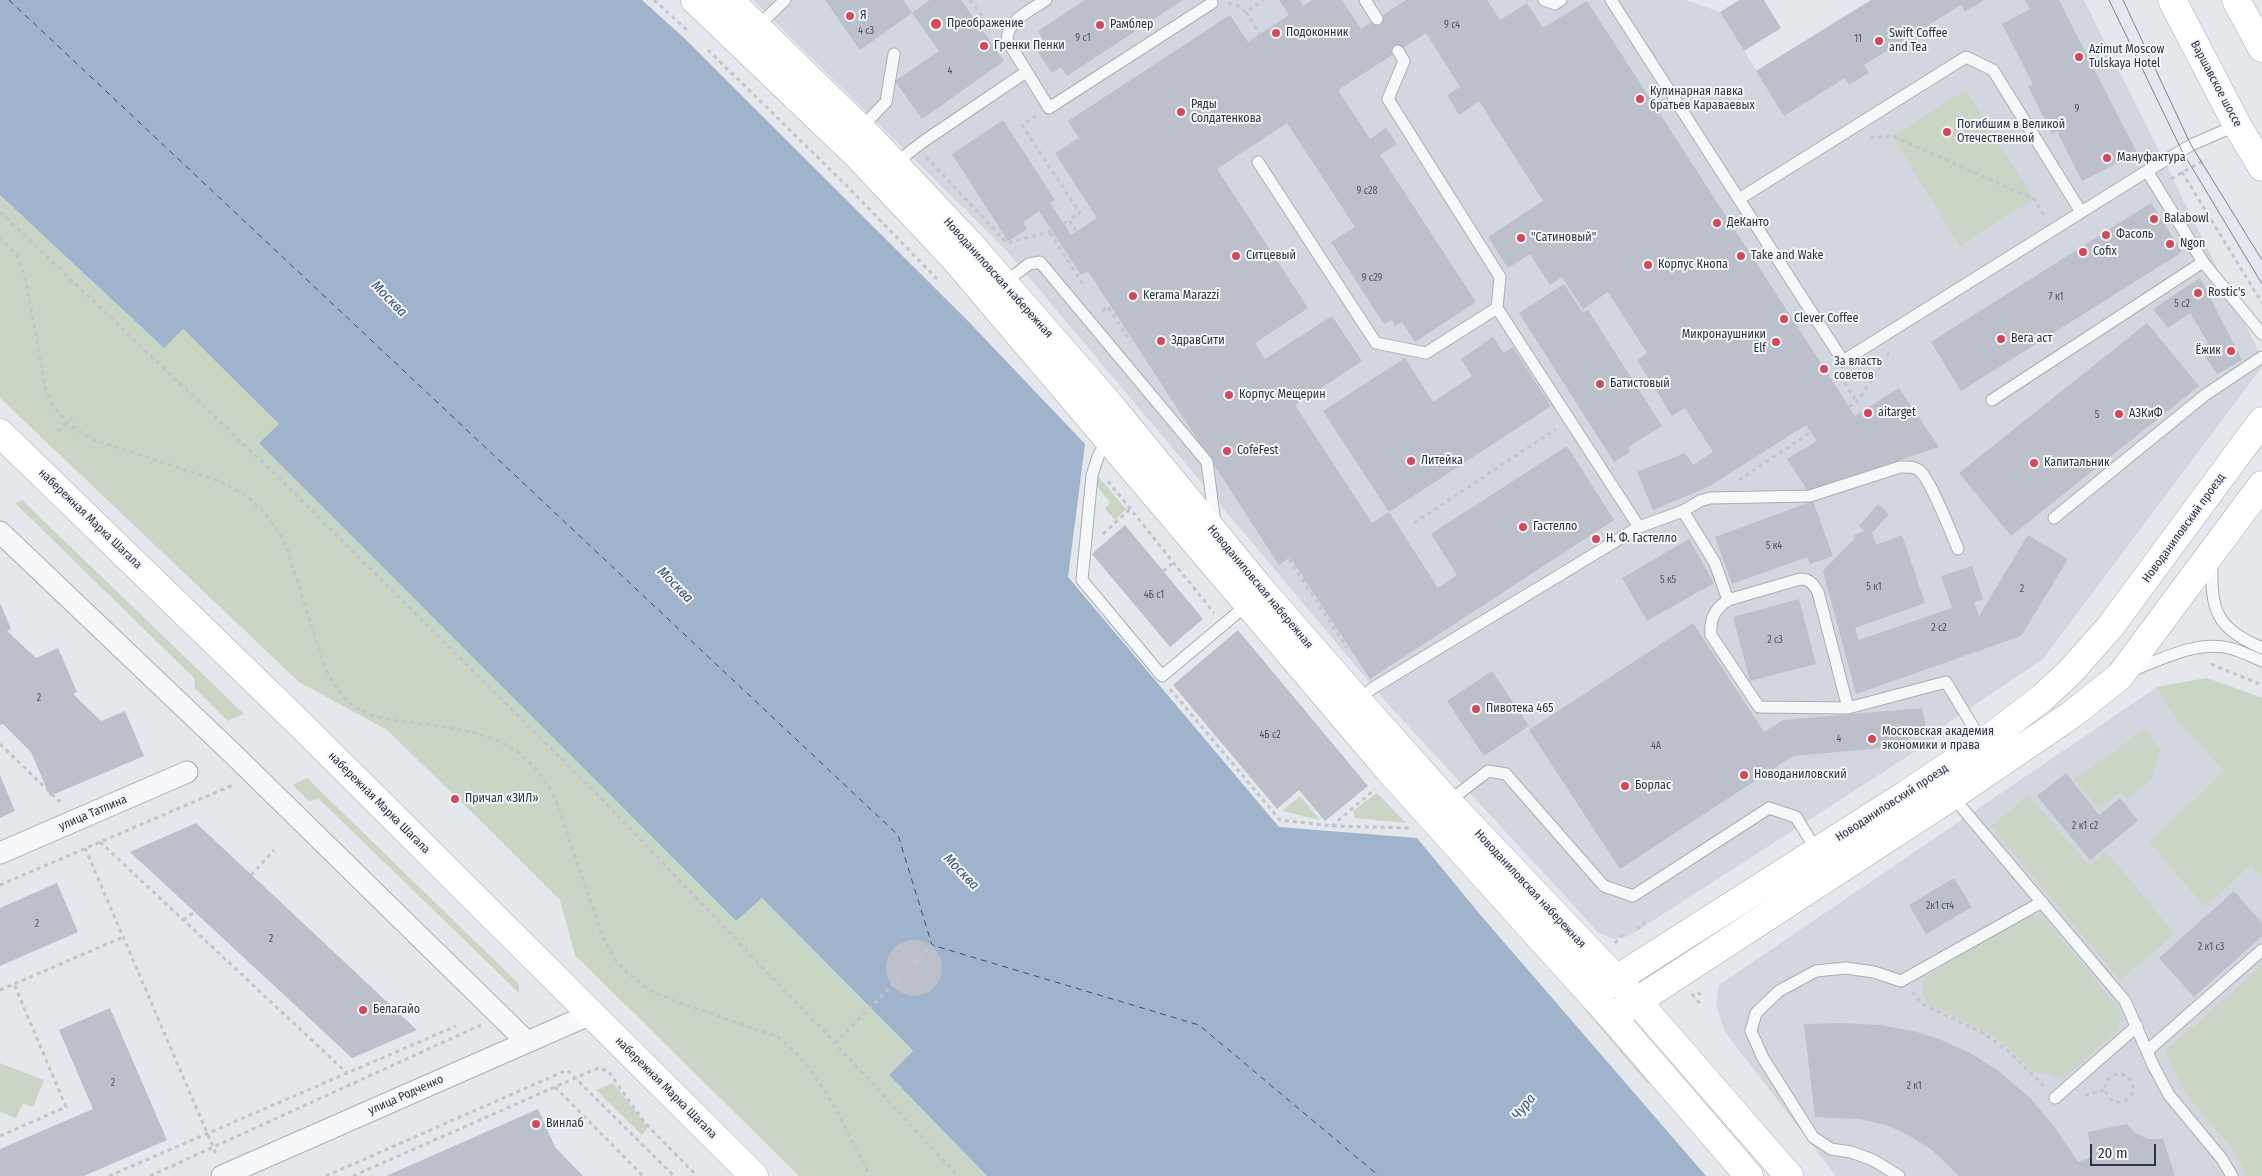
<!DOCTYPE html>
<meta charset="utf-8">
<style>
body{margin:0}
#map{position:relative;width:2262px;height:1176px;overflow:hidden;background:#e4e7ec;font-family:"Fira Sans Condensed",sans-serif}
canvas{display:block}
.scale{position:absolute;left:2090px;top:1144px;width:66px;height:22px;box-sizing:border-box;border:2px solid #2b3445;border-top:0;padding-left:6px;font-size:15px;line-height:18px;white-space:nowrap;color:#2b3445;-webkit-text-stroke:4px #f4f6f9;paint-order:stroke}
</style>
<div id="map">
<canvas width="2262" height="1176"></canvas>
<div class="scale">20 m</div>
</div>
<script>
const c = document.querySelector('canvas').getContext('2d');
c.lineJoin = 'round';
function fill(path, color) { c.fillStyle = color; c.fill(path, 'evenodd'); }
function strokePath(path, color, width, dash) { c.strokeStyle = color; c.lineWidth = width; c.lineCap = dash ? 'butt' : 'round'; c.setLineDash(dash || []); c.stroke(path); }
function label(font, color, halo, rows, align = 'center') {
  c.font = font + ' "Fira Sans Condensed",sans-serif'; c.lineWidth = 4; c.setLineDash([]); c.textBaseline = 'middle'; c.strokeStyle = halo; c.fillStyle = color; for (const [text, x, y, turn = 0] of rows) {
    c.save(); c.translate(x, y); c.rotate((+turn || 0) * Math.PI / 180); c.textAlign = isNaN(turn) ? turn : align; if (halo) c.strokeText(text, 0, 0); c.fillText(text, 0, 0); c.restore();
  }
}
const built = new Path2D(`
 M753,0H1686L1720,12L1784,115L1845,78L1849,85L1869,73L1864,65L1961,5L1965,12L1984,0H2084L2262,358V367L2043,659L1943,726L1933,740L1629,936L1614,939L1598,932L1387,703L1006,250Z
 M2207,678L2262,698V1176H1836L1725,1032L1716,1006L1719,985L2157,687Z`);
const green = new Path2D(`
 M1966,90L2034,199L1960,246L1892,136Z
 M0,195L164,347L183,329L279,424L259,443L736,921L762,898L913,1052L889,1075L987,1176H799L575,955L560,900L485,825L387,730L299,682L0,398Z
 M1097,475L1126,509L1115,520L1105,509L1110,502L1095,484Z
 M22,500L244,714L228,721L195,688L194,678L15,503Z
 M2207,678L2262,698V877L2251,865L2205,907L2149,842L2224,771L2174,716L2157,687Z
 M2146,729L2160,750L2151,781L2127,799L2121,792L2098,809L2074,778Z
 M307,778L519,984V993L319,799L309,801L293,785Z
 M1377,793L1406,823L1355,818L1353,811Z
 M2029,795L2089,866L2106,851L2175,934L2120,980L1991,826Z
 M1300,796L1320,820L1282,811Z
 M2033,915L2042,916L2118,1007L2121,1018L2117,1031L2062,1080L2050,1074L2036,1073L2009,1048L1987,1032L1926,1003C1921,993 1922,985 1928,975L2025,918Z
 M2262,965V1176H2247L2235,1152L2185,1093L2165,1052Z
 M1571,988L1653,1080L1648,1084L1570,992Z
 M0,1063L44,1080L33,1107L23,1103L16,1118L1,1112L0,1114Z
 M613,1083L648,1127L642,1135L596,1090Z`);
const water = new Path2D(`
 M0,0H642L683,37L968,321L1085,444L1068,577L1279,827L1417,838L1483,918L1706,1176H987L889,1075L913,1051L762,898L736,921L259,443L279,424L183,329L164,348L0,195Z`);
const ferry = new Path2D(`
 M9,0L898,835L932,945L1199,1025L1379,1176`);
const building = new Path2D(`
 M825,0H903L912,13L860,50Z
 M930,0H961L1004,61L922,119L895,81L939,51L912,13Z
 M1085,0H1183L1067,76L1061,67L1052,73L1038,52L1047,46L1038,31Z
 M1279,0H1300L1303,6L1312,0H1342L1361,29L1406,0H1487L1500,20L1527,3L1543,28L1587,1L1855,416L1899,388L1939,447L1808,491L1787,459L1817,441L1806,425L1708,487L1653,510L1637,472L1685,453L1693,465L1713,452L1685,408L1672,416L1637,360L1647,353L1608,292L1583,309L1562,277L1550,285L1530,254L1508,268L1488,237L1543,201L1479,101L1459,115L1447,95L1460,87L1426,33L1338,90L1370,139L1386,128L1397,144L1380,155L1476,302L1415,342L1402,322L1395,326L1392,320L1384,324L1331,242L1355,227L1287,123L1217,169L1308,308L1255,343L1265,359L1332,316L1362,361L1295,405L1372,523L1389,512L1438,588L1457,575L1431,534L1567,446L1614,520L1370,679L1290,557L1279,565L1088,271L1081,275L1039,211L1023,222L1027,229L1008,241L952,154L1003,120L1055,200L1050,203L1071,235L1097,218L1055,153L1079,138L1068,121L1230,15L1248,42L1289,15Z
 M1739,0H1764L1781,28L1744,51L1720,12Z
 M1871,0H1984L1965,12L1961,5L1864,65L1869,73L1849,85L1845,78L1784,116L1756,71Z
 M2025,0H2059L2137,153L2082,181L2057,131L2052,134L2028,86L2033,84L2002,24L2030,9Z
 M2151,203L2182,252L1961,391L1931,342Z
 M2200,278L2242,360L2217,374L2200,349L2208,343L2190,313L2168,328L2153,309Z
 M1564,284L1583,313L1588,310L1662,426L1628,447L1630,452L1614,462L1519,313Z
 M2147,323L2199,386L2011,536L1959,473Z
 M1493,337L1504,353L1513,347L1551,406L1389,512L1323,411L1405,358L1433,402L1472,376L1461,359Z
 M1813,501L1833,556L1810,564L1807,557L1732,584L1715,537Z
 M1878,504L1889,514L1872,533L1876,545L1902,535L1925,603L1855,628L1859,640L1952,608L1941,576L1972,566L1983,599L1974,602L1979,616L2028,535L2068,559L2021,636L1856,694L1823,571L1855,538L1854,535L1865,531L1859,526Z
 M1125,525L1203,619L1170,647L1092,554Z
 M1689,539L1714,583L1647,621L1622,578Z
 M1799,599L1816,664L1750,681L1733,617Z
 M0,603L11,629L7,631L36,658L58,648L77,692L73,694L101,721L125,711L144,756L50,796L31,752L3,724L0,725Z
 M1693,623L1764,732L1783,720L1922,708L1926,729L1895,747L1793,756L1620,869L1529,730Z
 M1238,630L1368,786L1325,821L1299,790L1277,809L1173,685Z
 M1492,671L1529,726L1484,756L1447,701Z
 M2066,773L2099,815L2120,798L2138,821L2090,860L2037,796Z
 M0,775L15,811L0,818Z
 M196,823L271,893L417,1030L352,1058L130,852Z
 M1954,878L1972,907L1926,934L1909,905Z
 M57,883L78,932L0,966V908Z
 M2234,891L2262,923V936L2194,997L2159,958Z
 M886 968a28 28 0 1 1 56 0a28 28 0 1 1-56 0Z
 M110,1008L167,1140L84,1176H0V1149L93,1109L59,1030Z
 M1844,1023L1880,1025L1913,1031L1939,1039L1970,1053L2000,1072L2032,1100L2056,1129L2078,1162L2092,1157L2088,1132L2127,1124L2135,1133L2148,1139H2163L2175,1176H1959L1932,1150L1908,1135L1886,1125L1860,1119L1815,1117L1804,1024Z
 M538,1109L555,1147L583,1176H386Z`);
const path = new Path2D(`
 M654,0L687,30
 M970,0L992,30
 M1228,3L1238,6L1246,12L1264,0
 M1246,12L1260,34
 M708,50L847,186L937,279
 M1036,116L1022,125L1080,213L1069,220
 M1870,138L1892,136L2034,199L2045,217
 M926,157L1007,243L1052,231
 M2182,172L2262,303
 M2171,179L2206,159
 M0,212L278,477L597,794L835,1043L958,1176
 M1063,224L1069,220L1076,231
 M1050,233L1085,287
 M0,237L17,256L25,276L46,391C56,414 70,427 92,439L219,481L248,497L264,512L284,540L322,659C328,674 336,690 348,701C364,716 387,720 408,722C475,731 524,734 556,801L603,938L614,958L624,970L649,990L672,1000L778,1037C823,1073 844,1126 870,1176
 M1102,311L1108,307L1131,342
 M1840,376L1857,402
 M1165,385L1173,380
 M1849,407L1857,402L1889,353
 M58,431L73,417
 M1739,480L1811,432
 M1108,481L1214,613
 M1414,523L1556,429
 M1103,534L1130,509
 M1289,559L1347,648
 M1163,571L1174,562
 M2211,664L2262,685
 M1170,689L1280,820L1332,826L1410,828
 M1938,726L1941,730
 M0,744L60,802
 M1332,826L1375,789
 M100,842L347,1073
 M85,848L217,1156
 M251,875L274,850
 M0,885L233,785
 M183,920L195,912
 M1643,922L1645,925
 M1637,926L1642,933
 M1615,943L1624,934
 M0,990L123,937
 M1698,992L1703,998
 M1912,992L1924,1005L1983,1033L2007,1050L2044,1086
 M1692,994L1701,1005
 M835,1043L932,945
 M2105 1088a14 14 0 1 1 28 0a14 14 0 1 1-28 0Z
 M555,1087L643,1176
 M2085,1095L2105,1090
 M0,1136L66,1107L14,984
 M109,1176L456,1026
 M150,1176L481,1025
 M326,1176L567,1070L674,1176
 M353,1176L598,1068L608,1071L645,1123L697,1176`);
const lane = new Path2D(`
 M1046,0C1031,10 1007,20 1007,40L1049,108L1212,3
 M1365,0L1377,19
 M1544,0L1555,4L1561,0
 M1611,0L1843,361L2147,171L2191,145L2237,125
 M757,27L785,0
 M1398,51L1404,61L1388,99L1500,277L1497,308L1639,527
 M860,129L886,102L894,54
 M1258,162L1376,343L1426,353L1497,308
 M893,165L924,141L1026,72
 M2147,171L2203,262L2262,334
 M1739,199L1966,57L1993,70L2081,212
 M1003,284L1029,264L1040,262L1207,462L1215,523
 M1992,400L2203,262
 M1110,442L1099,454L1092,475L1082,580L1162,676L1248,604
 M1683,511L1715,563L1728,600C1714,610 1710,618 1711,635L1759,707L1848,708L1946,682L1983,743
 M2054,518L2205,395L2262,357
 M2212,562C2211,611 2215,627 2262,648
 M1728,600L1800,579C1810,579 1813,584 1818,592L1848,708
 M2131,671C2162,659 2199,639 2233,649C2243,652 2253,657 2262,661
 M1358,700L1373,688L1639,527L1683,511L1700,501L1710,498L1810,496L1900,467C1908,467 1915,466 1921,472C1932,483 1951,533 1958,549
 M1952,796L2125,1001L2153,1065L2169,1095L2222,1159L2232,1176
 M1448,802L1488,771L1506,774L1604,886L1633,896L1769,808L1796,817L1817,851
 M2147,1051L2262,950
 M2055,1098L2137,1026
 M1899,1176L1873,1160L1851,1152L1831,1149L1813,1137L1763,1058L1751,1031L1756,1013L1779,991L1816,971L1846,968L1874,972L1901,981L2042,902`);
const street = new Path2D(`
 M0,532L231,752L527,1042
 M0,853L187,772
 M222,1176L591,1014`);
const secondary = new Path2D(`
 M695,0L858,156L954,258L1389,770L1612,1017L1749,1176
 M729,0L873,141L969,243L1110,405L1264,593L1358,701L1448,802L1637,1001L1789,1176
 M0,433L301,725L754,1176
 M1601,989L1907,794L1983,743L2042,698L2070,672L2110,627L2262,421
 M1622,1011L1952,796L2071,715L2120,676L2262,485`);
const primary = new Path2D(`
 M2172,0L2237,125L2262,167
 M2236,0L2262,48`);
const tram = new Path2D(`
 M2109,0L2182,151L2262,284
 M2123,0L2191,145L2262,260`);
const markers = [
 [850,16,5,"#d1495b"],
 [936,24,6,"#d1495b"],
 [1100,25,5,"#d1495b"],
 [1276,33,5,"#d1495b"],
 [1879,41,5,"#d1495b"],
 [984,46,5,"#d1495b"],
 [2079,57,5,"#d1495b"],
 [1640,99,5,"#d1495b"],
 [1181,112,5,"#d1495b"],
 [1947,132,5,"#d1495b"],
 [2107,158,5,"#d1495b"],
 [2154,219,5,"#d1495b"],
 [1717,223,5,"#d1495b"],
 [2106,235,5,"#d1495b"],
 [1521,238,5,"#d1495b"],
 [2170,244,5,"#d1495b"],
 [2083,252,5,"#d1495b"],
 [1236,256,5,"#d1495b"],
 [1741,256,5,"#d1495b"],
 [1648,265,5,"#d1495b"],
 [2198,293,5,"#d1495b"],
 [1133,296,5,"#d1495b"],
 [1784,319,5,"#d1495b"],
 [2001,339,5,"#d1495b"],
 [1161,341,5,"#d1495b"],
 [1776,342,5,"#d1495b"],
 [2231,351,5,"#d1495b"],
 [1824,369,5,"#d1495b"],
 [1600,384,5,"#d1495b"],
 [1229,395,5,"#d1495b"],
 [1868,413,5,"#d1495b"],
 [2119,414,5,"#d1495b"],
 [1227,451,5,"#d1495b"],
 [1411,461,5,"#d1495b"],
 [2034,463,5,"#d1495b"],
 [1523,527,5,"#d1495b"],
 [1596,539,5,"#d1495b"],
 [1476,709,5,"#d1495b"],
 [1872,739,5,"#d1495b"],
 [1744,775,5,"#d1495b"],
 [1625,786,5,"#d1495b"],
 [455,799,5,"#d1495b"],
 [363,1010,5,"#d1495b"],
 [536,1124,5,"#d1495b"]
];
const numberNames = [
 ["9 с4",1452,25],
 ["4 с3",866,31],
 ["9 с1",1083,38],
 ["11",1858,39],
 ["4",950,71],
 ["9",2077,109],
 ["9 с28",1367,191],
 ["9 с29",1372,278],
 ["7 к1",2056,297],
 ["5 с2",2182,304],
 ["5",2097,415],
 ["5 к4",1774,546],
 ["5 к5",1668,580],
 ["5 к1",1874,587],
 ["2",2022,589],
 ["4Б с1",1154,595],
 ["2 с2",1939,628],
 ["2 с3",1775,640],
 ["2",39,698],
 ["4Б с2",1270,735],
 ["4",1839,739],
 ["4А",1656,746],
 ["2 к1 с2",2085,826],
 ["2к1 ст4",1940,906],
 ["2",37,924],
 ["2",271,939],
 ["2 к1 с3",2211,947],
 ["2",113,1083],
 ["2 к1",1914,1086]
];
const poiNames = [
 ["Я",860,16],
 ["Преображение",947,24],
 ["Рамблер",1110,25],
 ["Подоконник",1286,33],
 ["Swift Coffee",1889,34],
 ["and Tea",1889,48],
 ["Гренки Пенки",994,46],
 ["Azimut Moscow",2089,50],
 ["Tulskaya Hotel",2089,64],
 ["Кулинарная лавка",1650,92],
 ["братьев Караваевых",1650,106],
 ["Ряды",1191,105],
 ["Солдатенкова",1191,119],
 ["Погибшим в Великой",1957,125],
 ["Отечественной",1957,139],
 ["Мануфактура",2117,158],
 ["Balabowl",2164,219],
 ["ДеКанто",1727,223],
 ["Фасоль",2116,235],
 ["\"Сатиновый\"",1531,238],
 ["Ngon",2180,244],
 ["Cofix",2093,252],
 ["Ситцевый",1246,256],
 ["Take and Wake",1751,256],
 ["Корпус Кнопа",1658,265],
 ["Rostic's",2208,293],
 ["Kerama Marazzi",1143,296],
 ["Clever Coffee",1794,319],
 ["Микронаушники",1766,335,"right"],
 ["Elf",1766,349,"right"],
 ["Вега аст",2011,339],
 ["ЗдравСити",1171,341],
 ["Ёжик",2221,351,"right"],
 ["За власть",1834,362],
 ["советов",1834,376],
 ["Батистовый",1610,384],
 ["Корпус Мещерин",1239,395],
 ["aitarget",1878,413],
 ["АЗКиФ",2129,414],
 ["CofeFest",1237,451],
 ["Литейка",1421,461],
 ["Капитальник",2044,463],
 ["Гастелло",1533,527],
 ["Н. Ф. Гастелло",1606,539],
 ["Пивотека 465",1486,709],
 ["Московская академия",1882,732],
 ["экономики и права",1882,746],
 ["Новоданиловский",1754,775],
 ["Борлас",1635,786],
 ["Причал «ЗИЛ»",465,799],
 ["Белагайо",373,1010],
 ["Винлаб",546,1124]
];
const streetNames = [
 ["Варшавское шоссе",2216,84,62],
 ["Новоданиловская набережная",998,278,48],
 ["набережная Марка Шагала",90,519,44],
 ["Новоданиловский проезд",2184,528,-54],
 ["Новоданиловская набережная",1260,587,50],
 ["набережная Марка Шагала",379,803,45],
 ["Новоданиловский проезд",1892,803,-33],
 ["улица Татлина",93,813,-23],
 ["Новоданиловская набережная",1530,889,47],
 ["набережная Марка Шагала",666,1088,45],
 ["улица Родченко",406,1095,-24]
];
const waterNames = [
 ["Москва",389,299,45],
 ["Москва",675,585,45],
 ["Москва",961,872,46],
 ["Чура",1524,1107,-51]
];
fill(built, '#d2d6de');
fill(green, '#c9d6c5');
fill(water, '#9fb4cc');
strokePath(ferry, '#34527a', 1, [6, 5]);
fill(building, '#bbc0ca');
strokePath(lane, '#a9aeb7', 13);
strokePath(street, '#a9aeb7', 23);
strokePath(secondary, '#a9aeb7', 29);
strokePath(primary, '#a3abb8', 29);
strokePath(path, '#c2c5cb', 3, [4, 4]);
strokePath(lane, '#f7f8fa', 11);
strokePath(street, '#f7f8fa', 21);
strokePath(secondary, '#fff', 28);
strokePath(primary, '#fff', 28);
strokePath(tram, '#7d8696', 1);
for (const [x, y, r, color] of markers) { const dot = new Path2D(); dot.arc(x, y, r, 0, 2 * Math.PI); c.fillStyle = color; c.fill(dot); strokePath(dot, '#f4f6f9', 2); }
label('10px', '#4f5766', null, numberNames);
label('12px', '#2b3445', '#f4f6f9', poiNames, 'left');
label('12px', '#2b3445', '#f4f6f9', streetNames);
label('italic 14px', '#34527a', '#f4f6f9', waterNames);
</script>
